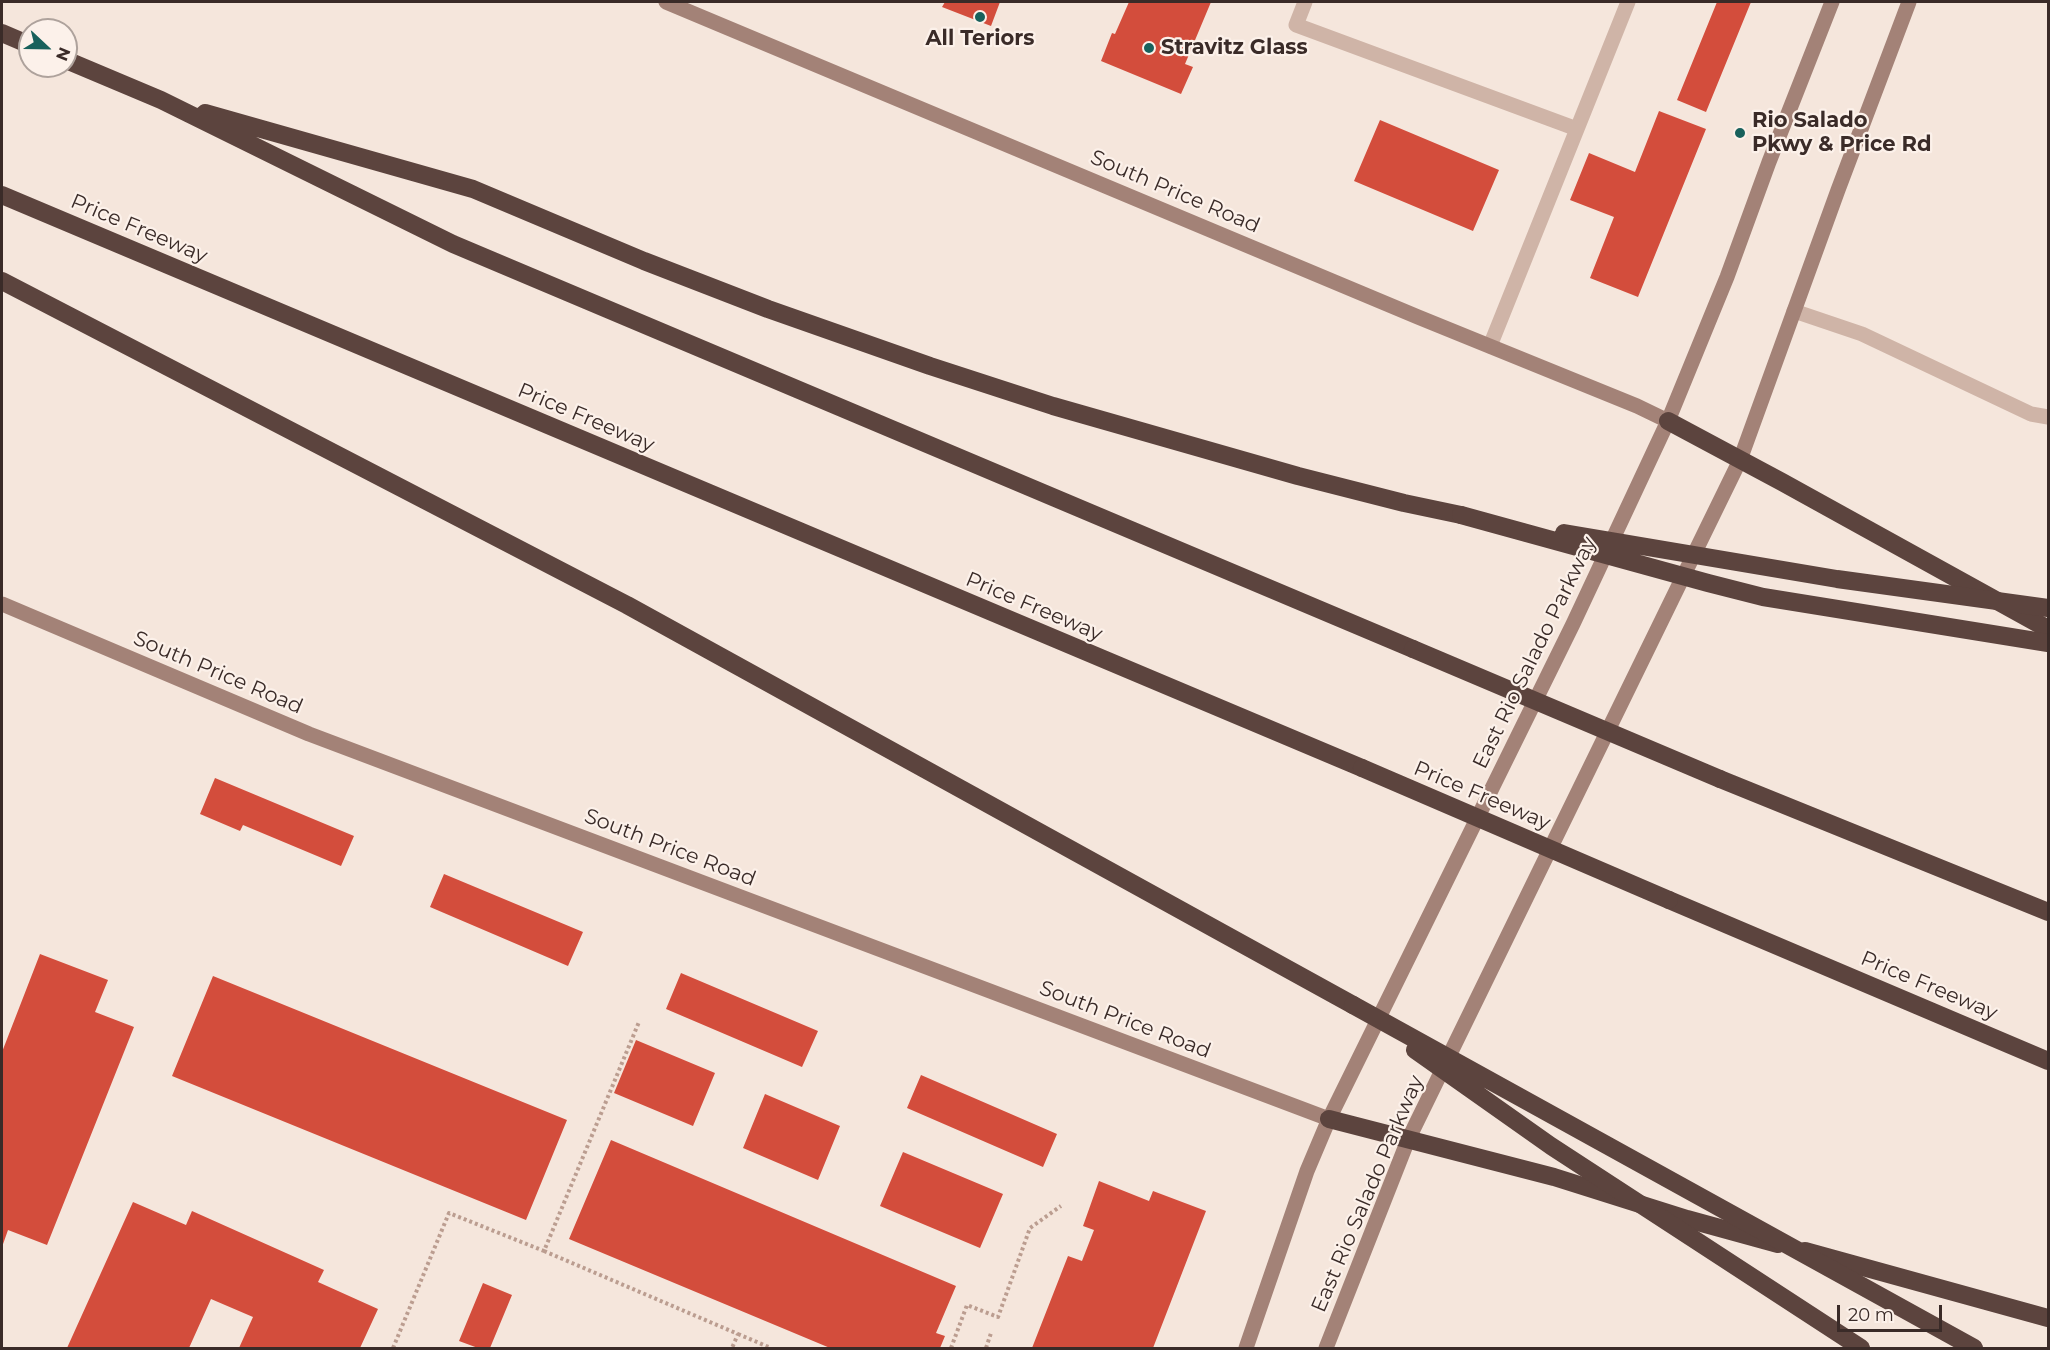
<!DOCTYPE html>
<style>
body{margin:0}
#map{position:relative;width:2050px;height:1350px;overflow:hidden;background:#f5e6dc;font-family:Montserrat,sans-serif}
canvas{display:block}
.frame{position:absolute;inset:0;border:3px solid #3a2b28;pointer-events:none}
.north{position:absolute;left:18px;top:18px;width:60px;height:60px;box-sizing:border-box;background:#fcf1ea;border:2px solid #aea29c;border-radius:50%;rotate:112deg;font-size:16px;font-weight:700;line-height:24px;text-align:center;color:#3a2b28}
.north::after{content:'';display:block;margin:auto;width:21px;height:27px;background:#18615c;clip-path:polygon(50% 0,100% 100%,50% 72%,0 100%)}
.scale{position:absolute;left:1837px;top:1305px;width:105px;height:27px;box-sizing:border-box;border:3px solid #3a2b28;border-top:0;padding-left:8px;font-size:18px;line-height:21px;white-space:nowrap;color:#3a2b28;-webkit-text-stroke:4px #fcf1ea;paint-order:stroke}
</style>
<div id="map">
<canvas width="2050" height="1350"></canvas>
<div class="frame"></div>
<div class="north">N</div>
<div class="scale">20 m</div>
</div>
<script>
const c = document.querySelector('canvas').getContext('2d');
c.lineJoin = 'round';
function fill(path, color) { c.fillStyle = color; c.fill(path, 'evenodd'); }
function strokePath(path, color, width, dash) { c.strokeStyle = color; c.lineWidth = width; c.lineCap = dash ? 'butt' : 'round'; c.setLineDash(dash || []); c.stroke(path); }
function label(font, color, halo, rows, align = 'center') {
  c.font = font + ' Montserrat,sans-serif'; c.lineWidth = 4.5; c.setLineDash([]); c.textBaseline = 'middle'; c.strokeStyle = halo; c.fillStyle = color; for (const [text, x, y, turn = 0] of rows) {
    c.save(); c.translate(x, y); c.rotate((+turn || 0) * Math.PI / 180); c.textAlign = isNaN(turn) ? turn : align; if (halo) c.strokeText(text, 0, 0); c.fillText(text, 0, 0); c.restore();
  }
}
const building = new Path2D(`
 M945,2H1000L991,26L942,7Z
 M1129,2H1211L1185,64L1193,67L1181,94L1101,61L1112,33L1115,34Z
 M1717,2H1751L1706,112L1677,100Z
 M1659,111L1706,129L1638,297L1590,278L1614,217L1570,200L1589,153L1635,172Z
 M1380,120L1499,170L1473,231L1354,181Z
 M215,778L354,836L341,866L243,825L240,831L200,814Z
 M444,874L583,932L568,966L430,907Z
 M40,954L108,980L95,1012L134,1027L47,1245L8,1230L2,1247V1052Z
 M681,973L818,1031L802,1067L666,1009Z
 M213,976L567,1120L526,1220L172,1076Z
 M636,1040L715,1073L693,1126L614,1093Z
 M921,1075L1057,1134L1043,1167L907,1108Z
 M765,1094L840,1126L818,1180L743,1148Z
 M611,1140L956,1286L936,1333L945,1336L940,1348H830L569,1239Z
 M903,1152L1003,1194L980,1248L880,1206Z
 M1099,1181L1149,1201L1153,1191L1206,1211L1153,1348H1032L1068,1256L1082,1261L1094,1230L1083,1226Z
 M133,1202L186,1225L192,1211L324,1270L318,1282L378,1309L360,1348H239L253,1317L211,1299L189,1348H67Z
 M483,1283L512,1295L490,1348H478L459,1341Z`);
const path = new Path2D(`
 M544,1251L738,1334L732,1348
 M738,1334L771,1348
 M393,1348L449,1213L544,1251L639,1022
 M951,1348L967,1305L998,1317L1030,1228L1061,1206
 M986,1348L991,1333`);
const service = new Path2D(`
 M1305,2L1296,25L1577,129
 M1794,311L1862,334L2031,414L2048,417
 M1490,346L1628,2`);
const secondary = new Path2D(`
 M666,2L1418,317L1637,406L1668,421
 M2,604L309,734L1329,1119
 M1246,1348L1307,1171L1329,1119L1573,624L1668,421L1727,277L1769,162L1832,2
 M1326,1348L1408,1140L1740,460L1838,190L1909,2`);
const motorway = new Path2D(`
 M2,33L30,45
 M66,60L161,100L453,244L1413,649
 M205,113L473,189L644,261L768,309L930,366L1053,406L1298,476L1404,503L1461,515
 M2,195L1362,768
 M2,281L627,605L1353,1005
 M1668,421L1782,482L2048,629
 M1720,779L2048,912
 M1669,900L2048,1061
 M1329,1119L1554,1177L1687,1219L1778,1244
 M1805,1251L2048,1318`);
const motorwayBridge = new Path2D(`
 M1461,515L1708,583L1763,597L2048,643
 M1564,533L1837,579L2048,608
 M1413,649L1720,779
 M1362,768L1669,900
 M1353,1005L1974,1348
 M1415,1050L1551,1146L1861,1348`);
const markers = [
 [980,17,6,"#18615c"],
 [1149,48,6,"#18615c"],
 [1740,133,6,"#18615c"]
];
const poiNames = [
 ["All Teriors",980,39,"center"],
 ["Stravitz Glass",1161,48],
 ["Rio Salado",1752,121],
 ["Pkwy & Price Rd",1752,145]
];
const streetNames = [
 ["South Price Road",1175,192,23],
 ["Price Freeway",139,229,23],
 ["Price Freeway",586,418,23],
 ["Price Freeway",1034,607,23],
 ["East Rio Salado Parkway",1535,653,-64],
 ["South Price Road",218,673,23],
 ["Price Freeway",1482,796,23],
 ["South Price Road",670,848,21],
 ["Price Freeway",1929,986,23],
 ["South Price Road",1125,1020,21],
 ["East Rio Salado Parkway",1368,1194,-67]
];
fill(building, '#d34d3c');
strokePath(path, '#bb9d90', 4, [3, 3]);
strokePath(service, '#cfb4a7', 15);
strokePath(secondary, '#a38277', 15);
strokePath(motorway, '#5c443e', 18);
strokePath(motorwayBridge, '#5c443e', 18);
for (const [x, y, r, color] of markers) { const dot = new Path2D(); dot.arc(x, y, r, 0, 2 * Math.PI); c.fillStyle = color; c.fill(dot); strokePath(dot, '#fcf1ea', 2); }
label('bold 21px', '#3a2b28', '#fcf1ea', poiNames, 'left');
label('21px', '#3a2b28', '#fcf1ea', streetNames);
</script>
